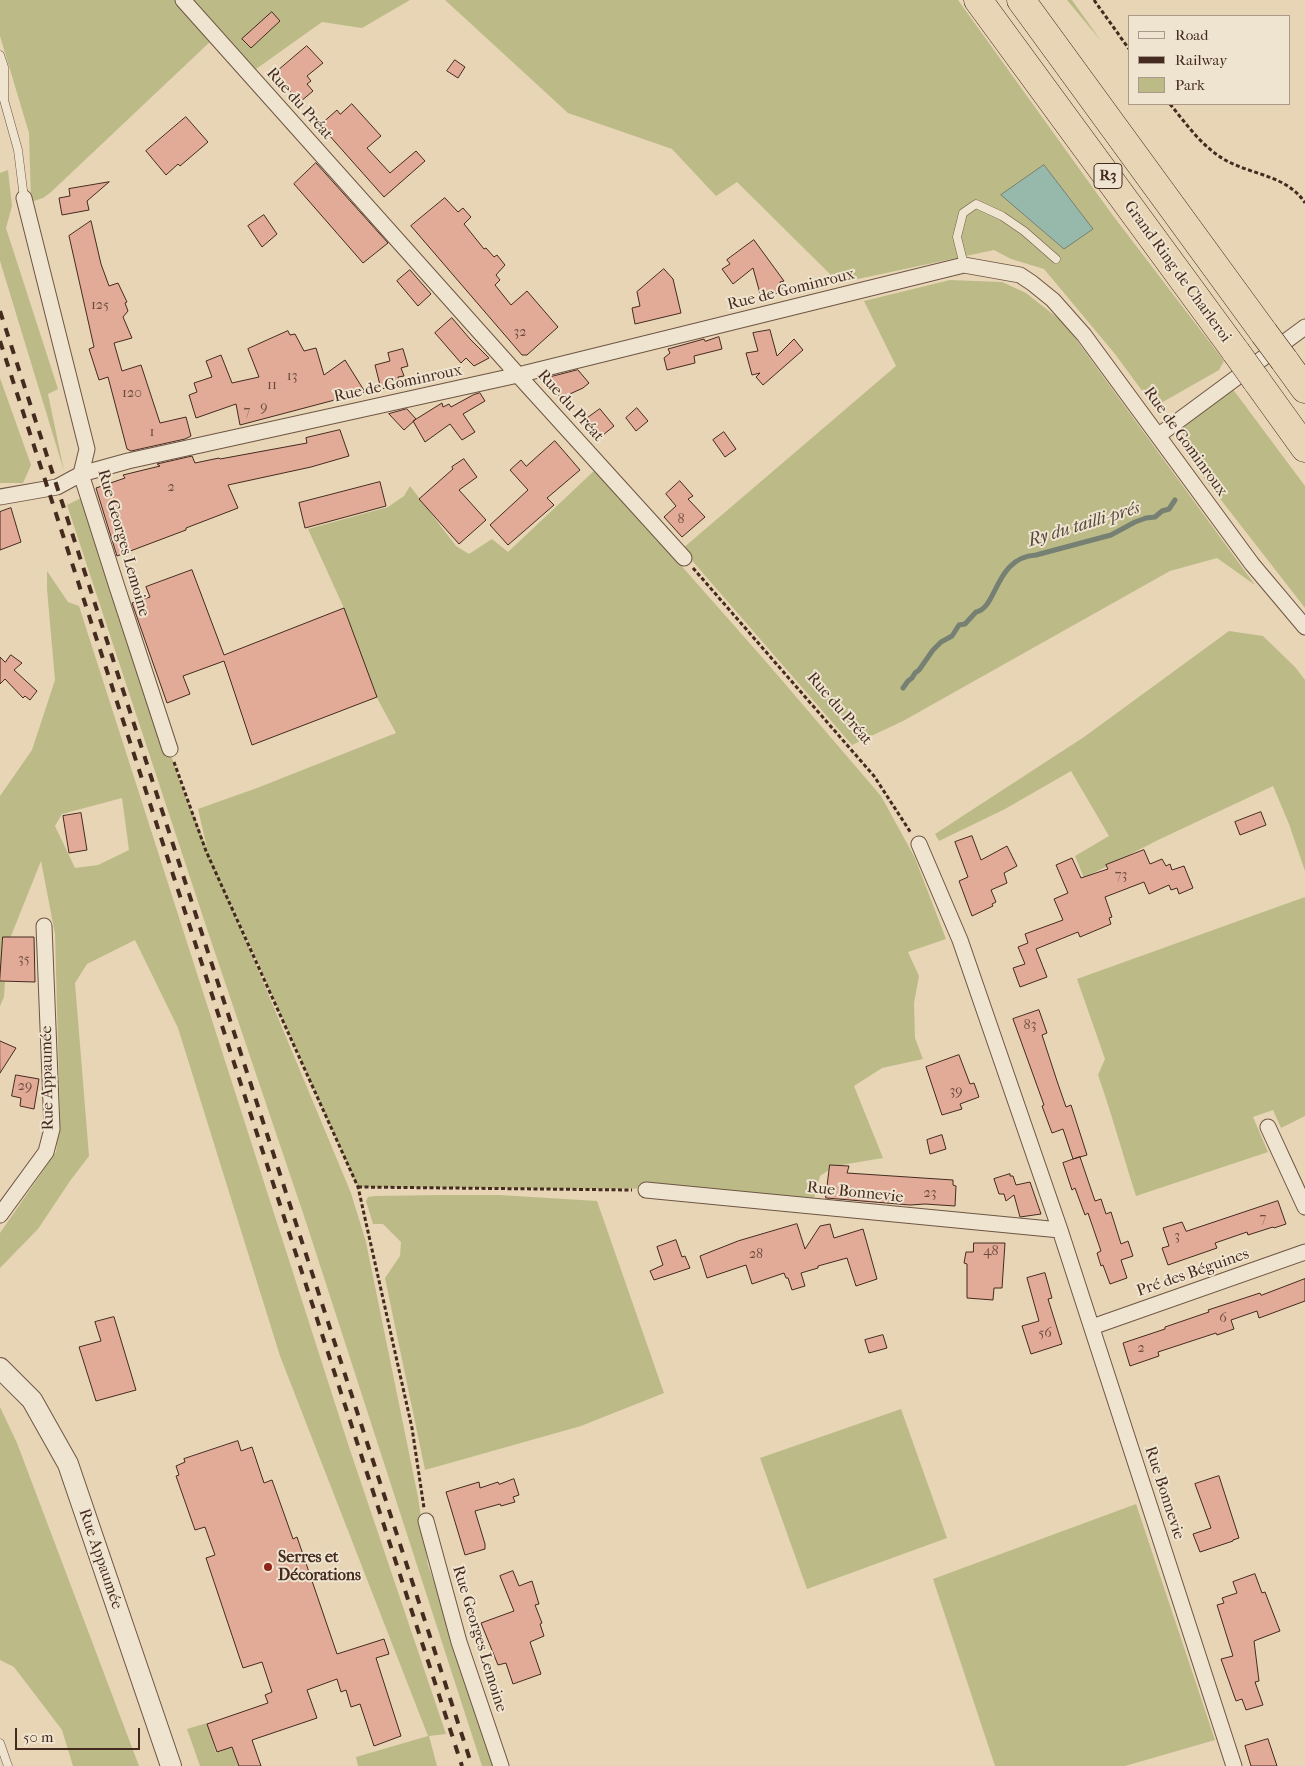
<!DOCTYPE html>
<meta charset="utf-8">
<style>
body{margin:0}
#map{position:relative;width:1305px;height:1766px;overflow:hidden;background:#e7d5b5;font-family:"IM FELL French Canon",serif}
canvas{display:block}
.legend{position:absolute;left:1128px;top:15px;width:162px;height:90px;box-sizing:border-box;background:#efe4cf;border:1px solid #ab9a89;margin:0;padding:6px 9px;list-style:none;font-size:15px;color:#452a1f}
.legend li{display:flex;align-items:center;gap:10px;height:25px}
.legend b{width:25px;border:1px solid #ab9a89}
.scale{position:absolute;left:15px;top:1728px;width:125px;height:22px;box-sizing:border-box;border:2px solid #452a1f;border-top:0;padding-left:6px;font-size:15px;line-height:18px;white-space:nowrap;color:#452a1f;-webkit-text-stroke:4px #efe4cf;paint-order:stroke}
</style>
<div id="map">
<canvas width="1305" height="1766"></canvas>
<ul class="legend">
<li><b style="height:6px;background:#efe4cf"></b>Road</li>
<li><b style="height:6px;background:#452a1f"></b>Railway</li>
<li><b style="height:14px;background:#bcbb88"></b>Park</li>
</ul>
<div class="scale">50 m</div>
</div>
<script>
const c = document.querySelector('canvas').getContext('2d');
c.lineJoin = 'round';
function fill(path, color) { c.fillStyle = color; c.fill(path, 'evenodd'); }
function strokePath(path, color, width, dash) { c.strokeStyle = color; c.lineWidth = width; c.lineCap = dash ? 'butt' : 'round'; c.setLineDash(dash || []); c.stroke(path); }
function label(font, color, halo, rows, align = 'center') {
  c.font = font + ' "IM FELL French Canon",serif'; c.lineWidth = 4; c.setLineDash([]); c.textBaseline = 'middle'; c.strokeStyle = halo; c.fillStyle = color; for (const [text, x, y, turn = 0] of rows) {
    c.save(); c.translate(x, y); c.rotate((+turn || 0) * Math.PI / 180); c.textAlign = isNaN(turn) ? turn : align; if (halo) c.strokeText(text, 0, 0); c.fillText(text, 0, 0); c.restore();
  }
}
const green = new Path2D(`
 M0,0H175L212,40L50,193L43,198L31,202L29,133L0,36Z
 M192,0H410L362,28L322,22L256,69Z
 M445,0H958L1111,213L1224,361L1219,370L1154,407L1115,354L1044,269L1011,259L994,250L839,283L737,182L716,196L672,149L568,113Z
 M1067,0H1072L1101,41Z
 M8,170L12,206L6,228L58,389L48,394L64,471L0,261V173Z
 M950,280L1002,282L1026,293L1064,323L1255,585L1217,558L1170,571L903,721L852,745L682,549L896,366L864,301Z
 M0,378L31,465L23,483H0Z
 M1232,388L1305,486V608L1200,473L1174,424Z
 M596,469L768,664L881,796L915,858L946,939L908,952L919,976L914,1003L915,1038L923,1059L882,1068L854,1086L883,1158L835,1166L820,1176L812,1206L689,1188L598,1189L358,1187L219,876L351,1193L366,1242L418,1497L428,1565L500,1766H482L306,1222L207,929L67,505L81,498L117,587L180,783L207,848L198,809L257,788L396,733L377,698L343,606L308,529L388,507L404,496L410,486L456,546L469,554L492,539L508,552Z
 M47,571L68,602L79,606L349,1447L446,1734L429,1736L437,1766H358L356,1757L428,1736L280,1356L178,1028L135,940L87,964L75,983L89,1156L70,1181L38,1229L0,1268V1233L56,1152L60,1119L55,934L41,861L7,946L4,997L0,1006V796L32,750L55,680L47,589ZM122,798L129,850L98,865L75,868L55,826L62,814Z
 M1229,631L1263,636L1296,668L1305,680V871L1289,824L1273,786L1158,840L1084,878L1075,856L1109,836L1071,771L1005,809L939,841L935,834L1084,737Z
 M1305,897V1116L1281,1128L1273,1110L1253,1117L1268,1152L1136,1196C1123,1155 1112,1115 1098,1075L1105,1059L1077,979Z
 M441,1195H499L597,1201L664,1393L581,1426L425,1470L385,1278L400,1256L401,1242L383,1224H373L366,1201L368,1197L375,1196Z
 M0,1407L17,1443L139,1766H73L62,1730L14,1667L0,1660Z
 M901,1409L947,1538L807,1589L760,1458Z
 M1136,1504L1215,1740L1125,1766H995L933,1579Z
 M207,1723L216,1753L232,1747L239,1766H200L187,1729Z`);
const water = new Path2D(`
 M1044,165L1093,229L1064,249L1001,195Z`);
const stream = new Path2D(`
 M903,688L908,681L912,678L915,673L919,670L933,650L941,642L952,636L959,625L965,624L976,612C997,609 995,557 1036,555L1111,535L1135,522L1146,518L1155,517L1162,511L1169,509L1175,500`);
const building = new Path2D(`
 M272,12L280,21L251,48L242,39Z
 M307,46L323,63L307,76L311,81L307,84L313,91L300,102L274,74Z
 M455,60L465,67L458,78L447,71Z
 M352,104L381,136L367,148L390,173L416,151L425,161L384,197L320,125L337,110L340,114Z
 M186,117L208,142L180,166L178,164L166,175L146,151Z
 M316,163L388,243L363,263L294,184Z
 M109,182L87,201L89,210L62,215L59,198L70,196L69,189Z
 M445,198L458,212L463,208L471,217L464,224L484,249L486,248L494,257L497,255L505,265L496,275L500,280L495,285L511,305L527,291L558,327L527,355H522L411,226Z
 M264,215L277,234L262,247L248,226Z
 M91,221L101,264L109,286L118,283L127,302L125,303L128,311L123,317L132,338L114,343L122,371L141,365L160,423L186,417L191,436L185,439L131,451L127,449L108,377L99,380L89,349L94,347L69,236Z
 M754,240L784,281L780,282L783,292L761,297L753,268L733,284L722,269L730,264L727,260Z
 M664,269L673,279L681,313L635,324L632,308L640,306L637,292Z
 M410,270L431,294L418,306L397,281Z
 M452,318L470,339L489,358L474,366L466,358L461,363L435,333Z
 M770,330L777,356L794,339L803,350L763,385L756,377L760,373L752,375L746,353L758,351L753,333Z
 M288,331L290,335L295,334L304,351L316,348L324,375L345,360L365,392L240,425L236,404L196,418L189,395L197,392L194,383L212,377L206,361L221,355L232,383L259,377L248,349Z
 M719,337L722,349L694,356L695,363L667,370L664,358L670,353L668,349L704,339L705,341Z
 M403,349L408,366L401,368L404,376L398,377L400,385L381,389L375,365L390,361L388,353Z
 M578,370L589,383L583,388L561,398L543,379Z
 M480,393L485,401L463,414L475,432L462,440L450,424L425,442L413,421L442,403L443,407L449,404L451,407L473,395Z
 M637,408L648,421L636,431L626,418Z
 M407,409L416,419L404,430L389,414Z
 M600,409L614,426L597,440L582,422Z
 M340,430L349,456L311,467L228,485L238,508L186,528V530L117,556L96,488L125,478L123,475L160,466L157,464L192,456L195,463L219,458L220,459L307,443L306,438Z
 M724,432L736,449L725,457L713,440Z
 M555,441L580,470L547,498L554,505L508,545L490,525L528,490L510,470L521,460L526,466Z
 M464,459L477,477L459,490L486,520L459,544L419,499L453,469L452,467Z
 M680,481L693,496L688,499L705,517L682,537L664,517L676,506L666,494Z
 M380,482L386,506L305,528L299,503Z
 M11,508L21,542L0,550V512Z
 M192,570L224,655L344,608L377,697L252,745L224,661L183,676L190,694L167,703L132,603L150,597L146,587Z
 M11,655L22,663L14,670L37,691L30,700L25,696L23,698L5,679L0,684V657L5,662Z
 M1261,812L1266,825L1240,835L1235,822Z
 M81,813L87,850L69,853L63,816Z
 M972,836L981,860L1007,846L1017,866L1004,873L1007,883L991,890L996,902L992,904L993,906L972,916L959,881L968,877L955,842Z
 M1144,850L1150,864L1162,859L1166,866L1170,864L1172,870L1184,866L1193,888L1179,894L1177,888L1171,890L1169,885L1149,894L1144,882L1105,897L1112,917L1109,918L1111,924L1080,937L1078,932L1036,949L1047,977L1020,987L1013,968L1025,964L1018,947L1028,943L1025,934L1063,920L1054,899L1068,893L1056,865L1072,858L1081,878L1108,869L1106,865Z
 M3,937H34L35,982L0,981Z
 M1039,1010L1047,1033L1042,1035L1057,1081L1066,1107L1071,1105L1087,1155L1073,1159L1063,1129L1052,1133L1042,1106L1044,1105L1013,1019Z
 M0,1041L16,1048L0,1073Z
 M959,1055L970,1084L974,1083L979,1097L960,1104L962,1109L942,1115L926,1067Z
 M16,1075L39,1079L34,1109L20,1106L21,1098L12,1096Z
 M942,1135L946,1149L930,1154L927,1140Z
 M1080,1157L1095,1201L1101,1199L1106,1214L1111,1212L1121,1244L1128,1241L1133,1256L1121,1260L1127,1278L1110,1284L1103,1265L1101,1266L1097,1253L1101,1251L1088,1213L1085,1215L1075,1188L1072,1190L1063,1163Z
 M830,1165L849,1166L847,1173L953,1180V1185L956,1186L955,1206L925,1204L910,1205L826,1198Z
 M1010,1174V1176H1013L1016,1185L1030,1182L1041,1214L1020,1217L1014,1195L1006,1201L1004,1194H999L994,1179Z
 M1278,1201L1286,1224L1274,1228L1273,1227L1248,1235L1247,1232L1215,1243L1217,1248L1168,1265L1162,1248L1169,1246L1163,1228L1182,1222L1186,1231Z
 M797,1224L805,1249L820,1226L830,1224L834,1238L863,1229L877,1279L856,1286L847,1258L818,1266V1268L801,1273L805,1286L792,1290L788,1278H786L784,1273L752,1284L746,1265L707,1278L700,1256L738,1241Z
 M676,1240L682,1257L685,1256L690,1268L654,1280L650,1271L663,1265L657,1247Z
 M974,1243H1005L1002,1288H994L993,1300L967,1298V1264L964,1263L966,1252H973Z
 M1045,1273L1052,1298L1048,1299L1062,1344L1031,1354L1022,1326L1039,1321L1027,1278Z
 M1305,1279V1301L1259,1318L1257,1311L1231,1320L1234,1329L1217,1335L1216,1333L1158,1352L1159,1356L1130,1366L1123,1343L1165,1329V1327L1209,1312L1208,1310L1260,1293L1261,1295Z
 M114,1317L136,1390L96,1401L79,1347L101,1341L95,1322Z
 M883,1335L887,1348L869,1353L865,1340Z
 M238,1441L241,1451L252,1447L264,1483L272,1480L293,1539L297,1537L337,1654L384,1639L389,1654L376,1658L401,1736L374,1746L360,1704L351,1707L346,1690L341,1692L337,1679L307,1690L317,1718L252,1740L261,1766H239L232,1747L217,1752L207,1724L268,1703L265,1695L272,1692L262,1662L243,1668L206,1558L215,1555L205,1527L195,1530L176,1476L179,1475L176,1466L185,1462L184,1459Z
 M1219,1476L1239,1538L1233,1540V1541L1200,1552L1193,1534L1211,1528L1195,1484Z
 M514,1479L519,1495L513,1497L515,1502L501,1506L500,1504L475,1511L485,1544V1549L465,1555L446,1492L479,1482L480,1488L498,1482L499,1484Z
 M513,1571L519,1586L532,1581L539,1604L535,1605L542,1623L540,1624L544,1636L530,1642L541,1674L513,1684L506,1663L498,1665L481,1623L514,1611L500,1576Z
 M1255,1574L1262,1593L1265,1592L1280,1631L1254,1641L1259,1681L1255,1682L1263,1705L1246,1710L1242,1699L1236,1701L1221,1659L1233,1656L1217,1605L1224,1603L1222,1598L1237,1593L1233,1582Z
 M1268,1739L1277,1766H1251L1245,1746Z`);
const path = new Path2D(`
 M1094,0L1129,49
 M1170,104C1187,125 1203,148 1227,161C1253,175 1288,176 1305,203
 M693,568L874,776L911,833
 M174,762L206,851L358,1187L412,1428L424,1508
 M358,1187L632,1190`);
const service = new Path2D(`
 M0,55L4,67V100L18,150L24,198
 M964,265L957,237L963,213L976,204L1002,216L1024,231L1056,259
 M0,1743L8,1766`);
const minor = new Path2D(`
 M183,0L518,375L684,558
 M24,198L87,449L81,474L117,587L170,749
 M1159,435L1305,327
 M0,497L57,487L81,474L128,461L518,375L964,265L1020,275L1032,283L1053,300L1084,335L1252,564L1305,627
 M919,844L960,940L1060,1230L1234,1766
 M1268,1127L1305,1207
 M646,1190L1060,1230
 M0,1215L46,1152L52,1129L44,926
 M1092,1327L1305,1252
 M426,1521L459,1642L501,1766`);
const tertiary = new Path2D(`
 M0,1368L32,1400L68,1464L171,1766`);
const motorway = new Path2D(`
 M978,0L1236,352
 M1021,0L1264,333
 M1284,360L1305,389
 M1256,380L1305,448`);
const rail = new Path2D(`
 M0,311L472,1766
 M0,341L462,1766`);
const motorwayBridge = new Path2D(`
 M1264,333L1284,360
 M1236,352L1256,380`);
const markers = [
 [268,1567,5,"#8f2418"]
];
const numberNames = [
 ["125",100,306],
 ["32",520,333],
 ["13",292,377],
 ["11",272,386],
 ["120",132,394],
 ["9",264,408],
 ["7",247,412],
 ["1",152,433],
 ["2",171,488],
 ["8",681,520],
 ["73",1121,876],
 ["35",24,960],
 ["83",1030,1026],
 ["29",25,1087],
 ["39",956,1092],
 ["23",930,1194],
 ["7",1263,1219],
 ["3",1177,1237],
 ["48",991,1252],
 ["28",756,1255],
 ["6",1223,1319],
 ["56",1045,1334],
 ["2",1141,1349]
];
const shields = [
 [1108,176,28]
];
const shieldNames = [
 ["R3",1108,176]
];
const streetNames = [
 ["Rue du Préat",299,104,48],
 ["Grand Ring de Charleroi",1177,272,54],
 ["Rue de Gominroux",791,290,-14],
 ["Rue de Gominroux",398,384,-12],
 ["Rue du Préat",570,406,48],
 ["Rue de Gominroux",1185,442,54],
 ["Rue Georges Lemoine",123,543,74],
 ["Rue du Préat",839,709,49],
 ["Rue Appaumée",48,1078,-91],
 ["Rue Bonnevie",855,1193,6],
 ["Pré des Béguines",1193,1273,-19],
 ["Rue Bonnevie",1164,1493,72],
 ["Rue Appaumée",100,1559,71],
 ["Rue Georges Lemoine",479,1639,73]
];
const poiNames = [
 ["Serres et",278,1558],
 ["Décorations",278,1576]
];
const waterNames = [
 ["Ry du tailli-prés",1084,525,-17]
];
fill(green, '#bcbb88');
fill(water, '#97b9ab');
strokePath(water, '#768073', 1);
strokePath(stream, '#768073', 5);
fill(building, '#e1ab98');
strokePath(building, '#452a1f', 1);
strokePath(service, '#6e5544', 9);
strokePath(minor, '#6e5544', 17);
strokePath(tertiary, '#6e5544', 22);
strokePath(motorway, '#452a1f', 29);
strokePath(path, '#452a1f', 3, [4, 2.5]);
strokePath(service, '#efe4cf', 8);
strokePath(minor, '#efe4cf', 15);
strokePath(tertiary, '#efe4cf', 20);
strokePath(motorway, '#e7d5b5', 28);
strokePath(rail, '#452a1f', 4, [9, 9]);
strokePath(motorwayBridge, '#452a1f', 29, []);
strokePath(motorwayBridge, '#e7d5b5', 28);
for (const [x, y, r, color] of markers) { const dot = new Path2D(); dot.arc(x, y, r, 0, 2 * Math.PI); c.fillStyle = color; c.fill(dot); strokePath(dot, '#efe4cf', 2); }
label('14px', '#6c4a3d', null, numberNames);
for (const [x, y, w] of shields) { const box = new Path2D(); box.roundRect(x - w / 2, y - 12.5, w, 25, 4); c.fillStyle = '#efe4cf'; c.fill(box); strokePath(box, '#452a1f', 1); }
label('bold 15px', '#452a1f', null, shieldNames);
label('16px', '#452a1f', '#efe4cf', streetNames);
label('bold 16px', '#452a1f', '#efe4cf', poiNames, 'left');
label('italic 18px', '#55473b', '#efe4cf', waterNames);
</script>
